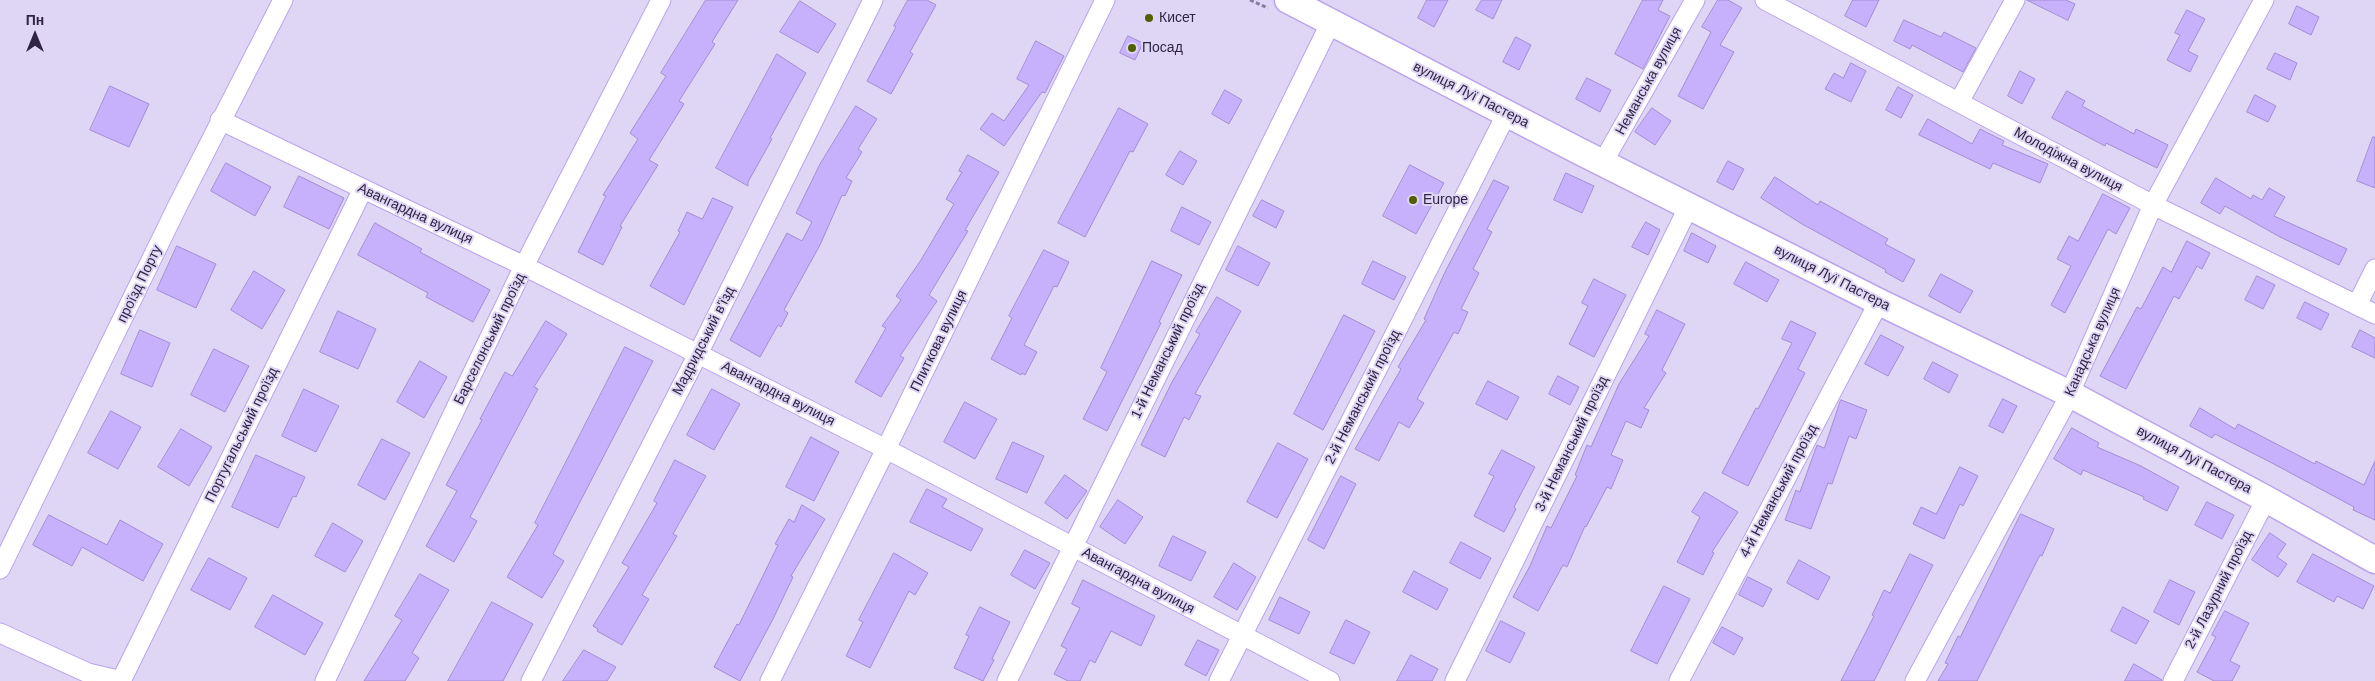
<!DOCTYPE html>
<meta charset="utf-8">
<style>
body{margin:0}
#map{position:relative;width:2375px;height:681px;overflow:hidden;background:#dfd6f5;font-family:Arial,sans-serif}
canvas{display:block}
.north{position:absolute;left:10px;top:10px;width:50px;height:50px;-webkit-text-stroke:4px #dfd6f5;paint-order:stroke;rotate:0deg;font-size:14px;font-weight:700;line-height:20px;text-align:center;color:#2f2542}
.north::after{content:'';display:block;margin:auto;width:18px;height:22px;background:#2f2542;clip-path:polygon(50% 0,100% 100%,50% 72%,0 100%)}
</style>
<div id="map">
<canvas width="2375" height="681"></canvas>
<div class="north">Пн</div>
</div>
<script>
const c = document.querySelector('canvas').getContext('2d');
c.lineJoin = 'round';
function fill(path, color) { c.fillStyle = color; c.fill(path, 'evenodd'); }
function strokePath(path, color, width, dash) { c.strokeStyle = color; c.lineWidth = width; c.lineCap = dash ? 'butt' : 'round'; c.setLineDash(dash || []); c.stroke(path); }
function label(font, color, halo, rows, align = 'center') {
  c.font = font + ' Arial,sans-serif'; c.lineWidth = 4; c.setLineDash([]); c.textBaseline = 'middle'; c.strokeStyle = halo; c.fillStyle = color; for (const [text, x, y, turn = 0] of rows) {
    c.save(); c.translate(x, y); c.rotate((+turn || 0) * Math.PI / 180); c.textAlign = isNaN(turn) ? turn : align; if (halo) c.strokeText(text, 0, 0); c.fillText(text, 0, 0); c.restore();
  }
}
const building = new Path2D(`
 M706,0H738L712,42L715,44L679,101L684,104L649,160L658,165L620,226L622,227L603,265L578,252L606,196L603,195L638,139L630,133L666,76L661,73Z
 M908,0H927L936,5L910,52L913,54L891,94L867,81L896,27L894,26Z
 M1427,0H1448L1434,27L1418,18Z
 M1482,0H1502L1493,19L1476,10Z
 M1643,0H1663L1658,10L1670,16L1643,69L1615,54Z
 M1718,0H1728L1742,8L1720,45L1734,52L1703,109L1678,96L1711,32L1702,27Z
 M1853,0H1879L1866,27L1845,16Z
 M2027,0H2066L2075,4L2068,20Z
 M800,1L836,24L818,53L780,32Z
 M2297,6L2319,17L2311,35L2289,24Z
 M2187,10L2205,19L2188,51L2198,56L2190,72L2167,60L2180,35L2175,33Z
 M1904,20L1941,37L1944,32L1976,48L1963,72L1912,45L1910,49L1894,41Z
 M1128,36L1143,43L1135,60L1120,53Z
 M1516,37L1531,45L1519,70L1503,62Z
 M1036,41L1064,56L1045,93L1042,92L1004,146L980,129L992,113L1004,121L1029,85L1017,79Z
 M2275,53L2297,63L2290,80L2267,69Z
 M777,54L806,73L770,138L772,139L748,182V186L716,168Z
 M1851,63L1866,71L1851,102L1825,89L1834,73L1843,78Z
 M2020,71L2035,79L2022,104L2008,96Z
 M1587,78L1611,90L1600,112L1576,99Z
 M110,86L149,104L129,147L90,130Z
 M1898,87L1913,95L1901,118L1886,110Z
 M1225,90L1242,100L1229,124L1212,114Z
 M2067,91L2085,101L2082,106L2134,134L2136,129L2168,145L2157,168L2106,143L2105,146L2052,118Z
 M2255,95L2276,106L2268,122L2247,112Z
 M856,106L877,119L858,149L862,152L846,178L852,181L845,196L842,195L820,245L784,310L788,313L781,327L778,325L760,357L730,340L787,233L802,241L812,222L796,213L820,164Z
 M1119,108L1148,124L1133,152L1130,151L1085,237L1058,223Z
 M1652,108L1671,121L1655,145L1635,132Z
 M1928,119L1972,144L1980,129L2004,141L2002,145L2048,164L2040,183L1993,163L1990,169L1919,135Z
 M2373,137H2375V188L2357,181Z
 M1180,151L1197,161L1183,185L1166,175Z
 M968,155L999,172L965,230L968,231L929,295L937,301L900,356L904,358L881,397L855,382L886,328L882,326L901,300L896,296L921,260L954,204L946,199L962,172L959,171Z
 M1728,161L1744,169L1733,190L1717,182Z
 M226,163L271,187L255,216L211,191Z
 M1410,165L1444,183L1416,234L1383,216Z
 M1566,173L1594,186L1582,213L1554,200Z
 M299,176L344,198L329,229L284,207Z
 M1775,177L1818,205L1820,201L1888,239L1885,244L1915,260L1903,282L1885,272L1886,270L1802,224L1761,198Z
 M2216,178L2251,199L2253,195L2262,200L2269,188L2285,197L2274,216L2347,249L2339,265L2280,237L2225,206L2220,214L2201,203Z
 M1494,180L1509,187L1487,229L1492,232L1473,269L1479,273L1461,309L1468,312L1458,334L1454,332L1417,399L1424,403L1409,428L1399,422L1379,461L1355,449L1401,369L1398,367L1426,320L1424,319L1445,272Z
 M2103,194L2130,208L2116,234L2108,229L2065,313L2051,305L2071,266L2057,259L2069,236L2078,241Z
 M713,198L733,207L684,305L650,286L680,232L678,231L687,212L702,219Z
 M1262,200L1284,211L1276,228L1253,216Z
 M1182,207L1211,222L1199,245L1171,231Z
 M1646,222L1660,230L1648,255L1632,247Z
 M375,223L422,249L420,252L490,290L473,322L426,297L428,293L358,255Z
 M1692,233L1716,246L1708,263L1684,251Z
 M2187,241L2210,253L2202,269L2197,266L2179,299L2174,296L2126,389L2100,376L2137,307L2141,309L2163,267L2171,272Z
 M177,246L216,264L196,308L157,290Z
 M1238,246L1270,263L1258,286L1226,270Z
 M1044,250L1069,262L1057,287L1054,286L1024,345L1037,352L1025,375L1022,373L1021,375L991,359L1012,318L1009,316Z
 M1152,261L1182,275L1159,322L1161,323L1107,431L1083,419L1107,372L1101,368Z
 M1373,261L1406,277L1394,300L1362,284Z
 M1746,262L1779,280L1767,302L1734,284Z
 M254,271L285,290L262,329L231,310Z
 M1941,274L1973,291L1960,313L1929,296Z
 M2257,276L2275,285L2263,309L2245,300Z
 M1594,279L1626,295L1594,357L1569,344L1588,306L1582,303Z
 M1217,297L1241,311L1195,394L1201,396L1189,420L1184,417L1165,457L1141,445L1172,382L1200,334L1196,332Z
 M2305,302L2329,314L2321,330L2297,318Z
 M1657,310L1685,324L1662,370L1666,373L1644,408L1649,410L1641,428L1626,421L1611,455L1623,460L1611,489L1607,487L1586,527L1585,526L1567,567L1563,565L1538,611L1513,597L1530,566L1547,526L1551,528L1577,476L1575,475L1587,445L1591,447L1619,384L1649,336L1645,334Z
 M338,311L376,329L358,369L320,352Z
 M1344,315L1375,331L1323,430L1294,414Z
 M546,321L567,334L534,387L538,389L470,517L477,521L454,562L426,546L457,491L446,485L482,420L480,419L505,372L512,376Z
 M1791,321L1816,333L1798,369L1805,373L1748,486L1722,473L1756,408L1758,409L1792,343L1782,339Z
 M140,330L170,343L152,387L121,374Z
 M2360,330L2375,338V358L2352,347Z
 M1881,335L1904,347L1888,376L1865,364Z
 M625,347L653,361L553,554L564,561L542,598L507,577L538,525L535,523Z
 M214,349L249,366L225,412L191,395Z
 M420,361L447,377L424,418L397,402Z
 M1933,362L1958,375L1949,393L1924,379Z
 M1558,376L1579,387L1570,405L1549,394Z
 M1488,381L1519,397L1507,420L1476,404Z
 M304,389L339,406L316,452L282,436Z
 M712,389L740,404L714,450L687,435Z
 M2003,399L2017,406L2003,433L1989,426Z
 M1841,400L1867,410L1856,439L1849,436L1832,484L1828,483L1811,529L1785,520L1796,490L1800,492L1817,445L1824,448Z
 M965,402L997,419L975,459L944,442Z
 M2200,408L2235,429L2238,424L2315,464L2316,461L2364,485L2375,461V520L2353,510L2354,507L2272,463L2215,434L2212,438L2190,426Z
 M111,411L141,427L118,469L88,453Z
 M2072,428L2099,443L2097,447L2141,466L2179,487L2167,511L2143,499L2144,497L2083,470L2081,475L2054,459Z
 M181,429L212,447L189,486L158,467Z
 M811,437L839,452L814,501L786,487Z
 M382,439L410,453L385,500L358,485Z
 M1013,442L1044,456L1027,493L996,479Z
 M1278,443L1308,459L1277,518L1247,502Z
 M1502,450L1535,467L1514,507L1516,509L1504,532L1474,516L1494,476L1489,474Z
 M256,455L305,477L296,497L293,496L278,528L232,507Z
 M675,460L706,476L673,534L677,536L642,595L649,599L622,645L597,631L598,629L593,626L629,567L622,563L657,503L654,501Z
 M1960,467L1978,476L1963,506L1960,504L1944,539L1913,524L1921,507L1936,514Z
 M1065,475L1087,491L1067,519L1045,503Z
 M1341,476L1356,484L1324,549L1308,540Z
 M927,489L947,499L942,507L983,529L971,551L910,522Z
 M1705,492L1738,512L1712,552L1714,553L1703,575L1677,562L1700,517L1692,512Z
 M1118,500L1143,517L1125,544L1100,527Z
 M2207,502L2234,515L2222,539L2195,525Z
 M802,505L825,519L791,576L793,577L773,619L740,681L714,667L737,624L739,625L778,545L775,544L789,519L794,522Z
 M2021,514L2054,529L2042,556L2040,555L1977,681H1938L1948,664L1945,663L1958,636L1960,637Z
 M49,515L107,545L120,520L163,544L143,581L82,547L72,566L33,545Z
 M333,523L363,541L345,572L315,556Z
 M2270,533L2286,544L2277,557L2287,564L2278,577L2252,560Z
 M1173,536L1206,552L1191,581L1159,566Z
 M1461,542L1491,558L1480,579L1450,563Z
 M1025,550L1050,563L1035,589L1011,575Z
 M894,553L928,573L915,595L909,591L870,668L846,656L863,622L859,620Z
 M1910,554L1933,565L1874,681H1841L1874,616L1872,615L1884,590L1890,593Z
 M2313,554L2374,586L2363,609L2337,596L2334,602L2297,582Z
 M209,558L247,578L230,610L191,590Z
 M1799,560L1830,577L1818,600L1787,583Z
 M1234,563L1256,577L1237,610L1214,597Z
 M1414,571L1448,589L1437,610L1403,592Z
 M420,574L449,590L412,653L419,658L405,681H364L402,620L395,616Z
 M1748,577L1772,589L1763,607L1739,595Z
 M1083,580L1155,616L1141,646L1111,631L1095,663L1090,660L1080,681H1068L1054,674L1067,649L1061,646L1080,608L1072,604Z
 M2170,580L2195,592L2179,625L2154,612Z
 M1664,586L1690,599L1657,664L1631,651Z
 M273,595L323,623L305,655L255,627Z
 M1280,597L1310,612L1299,634L1269,620Z
 M492,602L533,624L503,681H448Z
 M980,607L1010,622L992,659L994,660L983,681L954,668L969,636L966,635Z
 M2123,607L2149,621L2136,644L2111,631Z
 M2225,611L2249,623L2230,661L2240,666L2232,681H2214L2197,672L2216,637L2212,635Z
 M1346,620L1370,632L1354,664L1330,653Z
 M1501,621L1525,633L1510,663L1486,651Z
 M1722,627L1743,638L1734,655L1713,643Z
 M1198,640L1219,650L1206,676L1185,665Z
 M584,650L616,667L607,681H563Z
 M1411,655L1438,669L1432,681H1397Z
 M2134,664L2162,680V681H2125Z`);
const path = new Path2D(`
 M1250,0L1268,8`);
const street = new Path2D(`
 M1765,0L2153,205L2375,314
 M1959,102L2015,0
 M220,120L524,266L698,354L886,449L1330,681
 M1603,162L1695,0
 M2357,305L2375,269
 M0,569L179,203L283,0
 M0,633L88,673L122,681
 M121,681L363,189
 M325,681L524,266L661,0
 M531,681L698,354L873,0
 M770,681L886,449L1105,0
 M1007,681L1331,22
 M1219,681L1507,113
 M1455,681L1689,206
 M1679,681L1879,302
 M1915,681L2064,406L2153,205L2264,0
 M2173,681L2266,499`);
const secondary = new Path2D(`
 M1288,0L1577,150L1879,302L2070,394L2266,499L2375,560`);
const markers = [
 [1149,18,5,"#525f00"],
 [1132,48,5,"#525f00"],
 [1413,200,5,"#525f00"]
];
const poiNames = [
 ["Кисет",1159,18],
 ["Посад",1142,48],
 ["Europe",1423,200]
];
const streetNames = [
 ["Неманська вулиця",1649,81,-61],
 ["вулиця Луї Пастера",1471,95,27],
 ["Молодіжна вулиця",2068,160,28],
 ["Авангардна вулиця",415,214,25],
 ["вулиця Луї Пастера",1832,278,27],
 ["проїзд Порту",140,284,-64],
 ["Барселонський проїзд",490,339,-64],
 ["Мадридський в'їзд",704,341,-63],
 ["Плиткова вулиця",939,341,-64],
 ["Канадська вулиця",2093,342,-66],
 ["1-й Неманський проїзд",1168,351,-64],
 ["Авангардна вулиця",778,394,27],
 ["2-й Неманський проїзд",1363,397,-63],
 ["Португальський проїзд",242,435,-64],
 ["3-й Неманський проїзд",1572,444,-64],
 ["вулиця Луї Пастера",2194,460,28],
 ["4-й Неманський проїзд",1779,491,-62],
 ["Авангардна вулиця",1138,581,28],
 ["2-й Лазурний проїзд",2219,590,-63]
];
fill(building, '#c8b1fc');
strokePath(building, '#a38cd4', 1);
strokePath(street, '#baa3ed', 21);
strokePath(secondary, '#baa3ed', 29);
strokePath(path, '#877d9b', 3, [4, 2.5]);
strokePath(street, '#fff', 19);
strokePath(secondary, '#fff', 26);
for (const [x, y, r, color] of markers) { const dot = new Path2D(); dot.arc(x, y, r, 0, 2 * Math.PI); c.fillStyle = color; c.fill(dot); strokePath(dot, '#dfd6f5', 2); }
label('14px', '#2f2542', '#dfd6f5', poiNames, 'left');
label('14px', '#2f2542', '#dfd6f5', streetNames);
</script>
